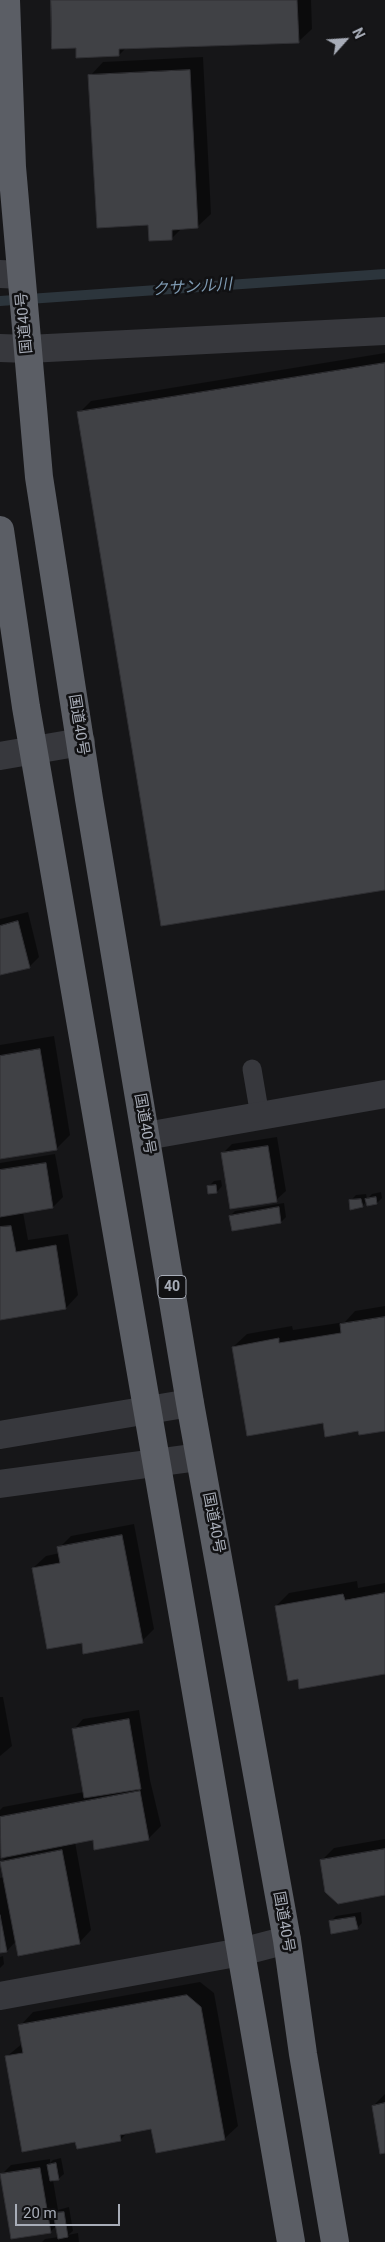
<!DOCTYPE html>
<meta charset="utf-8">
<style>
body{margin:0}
#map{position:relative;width:385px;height:2242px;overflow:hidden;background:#161618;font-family:Roboto,sans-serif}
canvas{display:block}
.north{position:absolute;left:320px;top:15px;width:50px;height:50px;-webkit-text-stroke:4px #111113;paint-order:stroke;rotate:64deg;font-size:14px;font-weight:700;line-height:20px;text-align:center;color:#a8adb8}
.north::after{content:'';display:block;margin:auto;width:18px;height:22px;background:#a8adb8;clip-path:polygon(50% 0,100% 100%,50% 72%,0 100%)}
.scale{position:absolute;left:15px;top:2204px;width:105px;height:22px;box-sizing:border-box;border:2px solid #a8adb8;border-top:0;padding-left:6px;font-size:15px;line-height:18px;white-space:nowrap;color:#a8adb8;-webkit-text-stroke:4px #111113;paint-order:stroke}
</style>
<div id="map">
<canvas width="385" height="2242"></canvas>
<div class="north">N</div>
<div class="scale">20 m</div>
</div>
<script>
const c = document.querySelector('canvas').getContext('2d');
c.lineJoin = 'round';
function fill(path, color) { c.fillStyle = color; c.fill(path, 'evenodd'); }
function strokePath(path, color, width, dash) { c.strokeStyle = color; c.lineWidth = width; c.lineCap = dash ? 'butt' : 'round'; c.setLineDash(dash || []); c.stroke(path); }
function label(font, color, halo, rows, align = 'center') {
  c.font = font + ' Roboto,"Noto Sans JP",sans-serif'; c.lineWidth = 5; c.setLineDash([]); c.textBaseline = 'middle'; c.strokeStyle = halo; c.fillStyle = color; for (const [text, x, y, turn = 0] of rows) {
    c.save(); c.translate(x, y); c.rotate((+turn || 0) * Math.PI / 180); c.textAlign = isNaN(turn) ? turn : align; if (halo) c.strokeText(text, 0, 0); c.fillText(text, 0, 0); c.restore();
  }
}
const shadow = new Path2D(`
 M52,0H311L312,29L298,42L127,47L119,55Z
 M203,57L211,214L197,227L182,228L172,238L149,224L90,76L103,62Z
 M385,353V888L79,413L91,401Z
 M28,912L39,957L29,967L0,974V919Z
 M54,1036L70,1135L56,1149L0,1158V1045Z
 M277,1137L286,1191L276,1200L222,1154L232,1144Z
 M55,1154L63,1197L53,1207L23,1212L28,1240L68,1234L78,1295L66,1308L0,1318V1163Z
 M221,1180L222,1186L217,1192L208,1187L214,1181Z
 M381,1192L382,1198L377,1203L367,1201L362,1206L350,1201L356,1195L366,1194L367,1199L372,1194Z
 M284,1203L286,1217L281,1222L230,1216L235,1211Z
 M385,1306V1430H359L324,1422L233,1347L247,1334L292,1326L293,1330L345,1322L355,1311Z
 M134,1524L154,1629L142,1641H83L33,1568L46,1556L60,1553L59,1548L71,1536Z
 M357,1581L358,1588L385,1583V1673L298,1678L276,1606L289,1593Z
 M0,1697H3L12,1746L0,1756Z
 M139,1710L150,1780L161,1826L148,1839H94L75,1842L91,1930L79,1943L16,1941L7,1951L0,1952V1878L4,1877L1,1862L8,1855L2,1856L0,1844V1810L3,1807L84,1792L74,1729L83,1719Z
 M385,1839V1894L321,1861L334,1848Z
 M361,1912L362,1923L357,1928L330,1922L336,1916Z
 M3,1956L4,1964L0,1968V1957Z
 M200,1982L214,1993L238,2126L224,2139L152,2128L128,2132L120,2140L76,2141L6,2057L23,2043L20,2026L33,2012Z
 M385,2094V2152L373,2106Z
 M61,2158L64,2174L58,2179L53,2180L58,2210L69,2207L73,2231L68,2235L78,2233L79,2242H42L45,2239L59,2237L57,2225L50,2232L1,2175L11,2165L50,2159V2163L53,2160Z`);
const stream = new Path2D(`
 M0,301L385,274`);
const building = new Path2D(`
 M51,0H297L299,43L119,49V56L76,58V48L52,49Z
 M190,70L198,228L172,230V240L149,241L148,225L97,228L88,75Z
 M385,363V890L161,926L77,412Z
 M18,921L30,968L0,975V926Z
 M40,1049L57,1150L0,1159V1056Z
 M268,1146L277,1202L230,1209L221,1153Z
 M46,1163L53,1208L0,1217V1170Z
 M216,1185L217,1193L208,1194L207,1186Z
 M376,1197L377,1204L367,1206L365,1199Z
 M361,1199L363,1207L350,1210L349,1200Z
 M279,1207L281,1223L232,1231L229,1216Z
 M11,1226L16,1252L56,1245L66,1309L0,1320V1227Z
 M385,1317V1431L359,1435L358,1431L325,1437L323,1423L247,1436L232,1347L279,1338V1343L341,1333L340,1324Z
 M122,1535L143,1643L83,1654L82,1643L47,1649L32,1568L60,1563L57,1547Z
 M385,1593V1674L299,1689L298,1679L288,1681L275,1606L343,1594L345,1600Z
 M129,1719L141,1789L84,1798L72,1729Z
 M140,1791L149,1840L94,1850L93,1840L1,1858L0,1817Z
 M385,1849V1895L338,1904L325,1892L320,1860Z
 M62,1850L80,1944L18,1956L0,1862Z
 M0,1915L7,1952L0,1953Z
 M355,1917L358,1929L331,1934L329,1921Z
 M187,1995L201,2007L225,2140L156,2153L151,2129L120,2135L121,2141L77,2149L75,2142L22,2152L5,2056L23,2053L18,2025Z
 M385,2103V2153L380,2154L372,2106Z
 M56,2163L59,2180L50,2181L47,2165Z
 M40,2168L51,2233L11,2239L0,2174Z
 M64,2212L68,2237L58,2239L53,2213Z`);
const service = new Path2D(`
 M252,1069L260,1116`);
const minor = new Path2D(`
 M0,274L21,275
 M0,348L28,349L385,331
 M0,756L81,742
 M0,1996L241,1952L287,1940`);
const tertiary = new Path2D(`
 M146,1136L385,1094
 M0,1435L190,1403
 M0,1484L199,1457`);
const trunk = new Path2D(`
 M6,0L12,167L39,477L89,799L190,1403L287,1940L303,2054L335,2242
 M0,530L26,707L291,2242`);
const shields = [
 [172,1287,28]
];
const shieldNames = [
 ["40",172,1287]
];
const streetNames = [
 ["国道40号",25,323,-95],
 ["国道40号",78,725,81],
 ["国道40号",144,1124,80],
 ["国道40号",213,1523,79],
 ["国道40号",283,1922,80]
];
const waterNames = [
 ["クサンル川",192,288,-4]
];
fill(shadow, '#0007');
strokePath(stream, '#2c353c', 10);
fill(building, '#404145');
strokePath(building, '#303034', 1);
strokePath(service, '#37383d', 19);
strokePath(minor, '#37383d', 28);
strokePath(tertiary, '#37383d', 28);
strokePath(trunk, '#5b5e65', 28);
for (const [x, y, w] of shields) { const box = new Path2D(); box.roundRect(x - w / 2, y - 11.5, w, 23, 4); c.fillStyle = '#111113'; c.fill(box); strokePath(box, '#a8adb8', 1); }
label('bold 14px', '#a8adb8', null, shieldNames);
label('15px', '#a8adb8', '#111113', streetNames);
label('italic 16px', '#7f9bb3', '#111113', waterNames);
</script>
